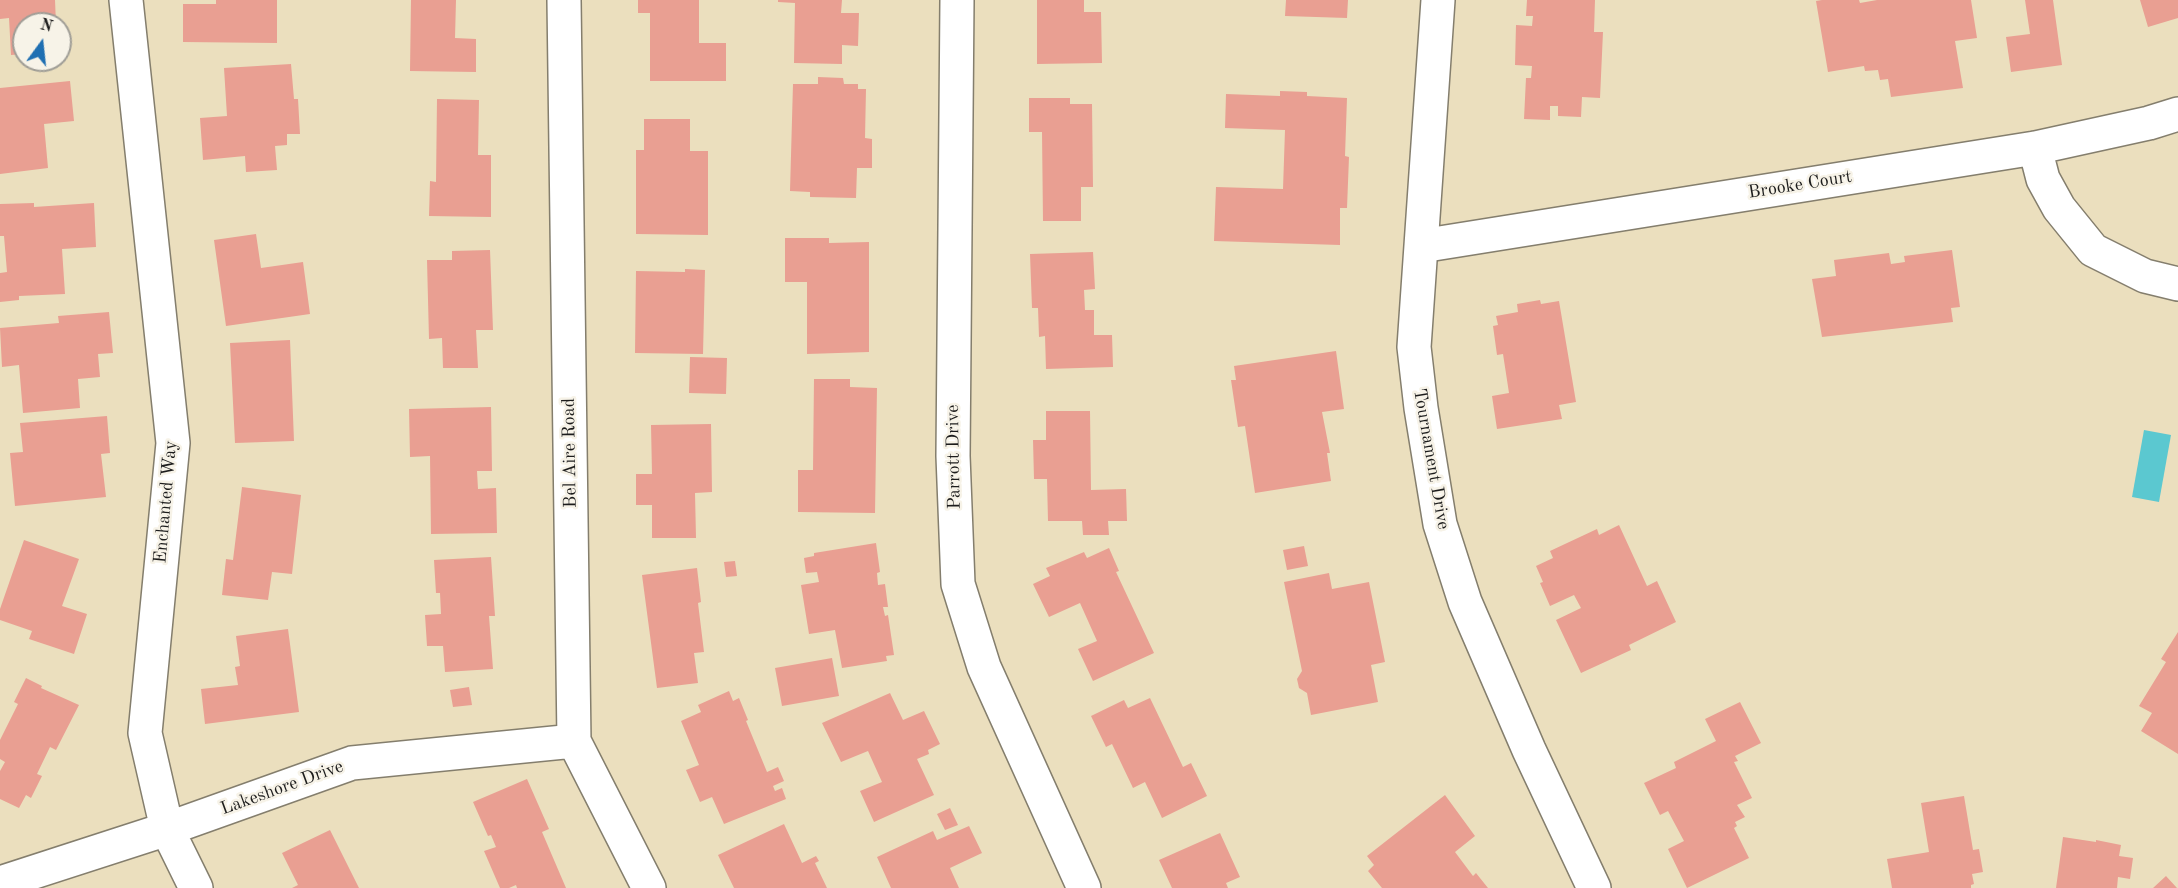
<!DOCTYPE html>
<style>
body{margin:0}
#map{position:relative;width:2178px;height:888px;overflow:hidden;background:#ebdfbe;font-family:"Old Standard TT",serif}
canvas{display:block}
.north{position:absolute;left:12px;top:12px;width:60px;height:60px;box-sizing:border-box;background:#f7f3e8;border:2px solid #9f9d96;border-radius:50%;rotate:15deg;font-size:16px;font-weight:700;line-height:24px;text-align:center;color:#1c1c1c}
.north::after{content:'';display:block;margin:auto;width:21px;height:27px;background:#1f6fb2;clip-path:polygon(50% 0,100% 100%,50% 72%,0 100%)}
</style>
<div id="map">
<canvas width="2178" height="888"></canvas>
<div class="north">N</div>
</div>
<script>
const c = document.querySelector('canvas').getContext('2d');
c.lineJoin = 'round';
function fill(path, color) { c.fillStyle = color; c.fill(path, 'evenodd'); }
function strokePath(path, color, width, dash) { c.strokeStyle = color; c.lineWidth = width; c.lineCap = dash ? 'butt' : 'round'; c.setLineDash(dash || []); c.stroke(path); }
function label(font, color, halo, rows, align = 'center') {
  c.font = font + ' "Old Standard TT",serif'; c.lineWidth = 5; c.setLineDash([]); c.textBaseline = 'middle'; c.strokeStyle = halo; c.fillStyle = color; for (const [text, x, y, turn = 0] of rows) {
    c.save(); c.translate(x, y); c.rotate((+turn || 0) * Math.PI / 180); c.textAlign = isNaN(turn) ? turn : align; if (halo) c.strokeText(text, 0, 0); c.fillText(text, 0, 0); c.restore();
  }
}
const water = new Path2D(`
 M2144,430L2171,435L2159,502L2132,497Z`);
const building = new Path2D(`
 M0,0H55L56,24H24V54L11,55L9,18L0,19Z
 M216,0H277V43L183,42V4H216Z
 M411,0H456L455,38L476,39V72L410,71Z
 M638,0H699V43H726V81H650V13H638Z
 M778,0H842L841,13H859L858,46L842,45V64L794,63L795,3L778,2Z
 M1037,0H1084V12H1101L1102,63L1037,64Z
 M1286,0H1348L1347,18L1285,16Z
 M1527,0H1595L1594,32H1603L1600,98L1582,97L1581,117L1558,116V106H1550V120L1524,119L1526,78H1531L1532,66L1515,65L1516,25L1532,26L1533,16H1526Z
 M1822,0H1859L1860,3L1877,0H1971L1977,38L1955,41L1963,88L1891,97L1888,79L1880,80L1878,70L1865,71L1864,66L1828,72L1816,1Z
 M2025,0H2053L2062,65L2011,72L2006,37L2030,34Z
 M2140,0H2178V18L2148,27Z
 M291,64L294,99H298L300,134H287V145L275,146L277,170L246,172L245,156L203,160L200,118L227,116L224,68Z
 M818,77L843,78L844,84H858V89H866L865,138L872,139V168H857L856,198L810,197V192L790,191L793,84H818Z
 M70,81L74,121L44,124L48,168L0,174V88Z
 M1280,91L1307,92V96L1347,98L1345,156L1349,157L1347,208H1340V245L1214,241L1216,187L1283,189L1285,130L1225,128L1226,94L1280,96Z
 M1029,98H1070V104H1092L1093,187H1081V221H1043L1042,132H1029Z
 M437,99L479,100L478,155H491V217L429,216L430,181L436,182Z
 M644,119H690V151H708V235L636,234V150H644Z
 M34,203V207L94,203L96,247L62,249L65,294L19,296V300L0,302V273L7,272L4,236H0V204Z
 M256,234L261,268L303,262L310,314L226,326L214,240Z
 M785,238H829V243L869,242V352L807,354V282H785Z
 M490,250L493,330H476L478,368H443L442,338L429,339L427,260H452V251Z
 M1952,250L1960,307L1951,308L1953,322L1822,337L1812,279L1836,276L1834,260L1889,253L1891,264L1905,262L1904,256Z
 M1093,252L1095,289L1084,290L1085,310H1094V335H1112L1113,367L1046,369L1045,336L1039,337L1038,308H1032L1030,254Z
 M685,269L705,270L703,354L635,353L636,271L685,272Z
 M1540,300L1541,304L1559,301L1576,402L1559,405L1562,419L1497,429L1492,396L1509,393L1503,354L1497,355L1493,326L1498,325L1496,316L1518,312L1517,304Z
 M109,312L113,353L98,354L100,377L78,379L80,408L23,413L19,365L2,367L0,328L59,323L58,316Z
 M290,340L294,441L235,443L230,343Z
 M1336,351L1344,409L1322,412L1330,453H1327L1331,481L1255,493L1245,426L1238,427L1231,380H1236L1234,366Z
 M690,357L727,358L726,394L689,393Z
 M814,379H850V387L877,388L875,513L798,512V470H813Z
 M491,407L492,471H477L478,489L496,488L497,533L431,534L430,456L410,457L409,409Z
 M1046,411H1090L1091,490L1126,489L1127,521H1108L1109,535H1083L1082,521H1048L1047,479H1034L1033,440H1046Z
 M107,416L110,453L101,454L106,497L15,506L10,453L23,452L20,423Z
 M711,424L712,492L695,493L696,538H652V505H636V474H652L651,425Z
 M242,487L301,495L292,574L272,572L268,600L222,595L226,559L233,560Z
 M1619,525L1647,586L1657,581L1676,622L1629,645L1631,650L1581,673L1556,620L1581,608L1574,595L1550,606L1540,583L1543,582L1536,566L1553,558L1550,551L1597,529L1599,535Z
 M24,540L79,559L62,606L87,614L74,654L29,639L32,631L0,620V609Z
 M876,543L880,572L877,573L878,585L885,584L888,607H883L885,616L888,615L894,655L886,656L887,661L842,668L835,630L809,634L801,585L819,582L817,572L806,573L804,558L814,556V553Z
 M1304,546L1308,566L1287,570L1283,550Z
 M1109,548L1119,571L1116,572L1154,653L1093,681L1078,649L1097,641L1080,603L1049,617L1033,584L1050,576L1046,568L1084,552L1087,558Z
 M491,557L495,616H489L493,669L445,672L443,646H427L425,615L441,614L440,593H436L434,560Z
 M735,561L737,576L726,577L724,562Z
 M697,568L701,602L698,603L704,652L694,653L698,683L657,688L642,575Z
 M1329,573L1332,589L1369,582L1385,662L1371,665L1378,702L1311,715L1307,693L1299,688L1297,679L1302,671L1284,582Z
 M288,629L299,712L205,724L201,689L238,685L235,667L240,666L236,636Z
 M2178,632V754L2141,731L2152,713L2139,706L2166,662L2161,659Z
 M832,658L839,696L782,706L775,668Z
 M26,678L42,686L41,688L79,705L56,750L50,747L37,774L42,776L31,798L26,795L19,808L0,799V771L5,762L0,759V740L18,704L14,702Z
 M469,687L472,705L453,707L450,690Z
 M729,691L733,701L739,698L748,720L746,721L767,772L778,767L784,781L773,786L775,791L782,788L786,799L724,824L712,797L700,802L686,770L699,765L681,721L701,712L698,705Z
 M890,693L903,720L924,711L940,744L928,750L929,754L917,759L934,795L874,822L860,791L882,782L868,751L841,762L822,723Z
 M1150,698L1183,767L1191,763L1207,796L1162,818L1145,782L1133,788L1112,744L1106,747L1091,716L1124,700L1128,708Z
 M1740,702L1761,743L1735,756L1738,761L1734,762L1752,798L1737,805L1745,817L1735,822L1737,826L1734,828L1749,858L1687,888L1668,849L1684,841L1668,811L1660,815L1644,783L1676,768L1674,762L1716,741L1705,719Z
 M527,779L549,829L542,832L566,888H517L516,885L509,888H500L484,851L496,847L491,835L488,836L473,802Z
 M1445,795L1475,836L1455,852L1473,876L1476,873L1488,888H1382L1368,871L1374,865L1367,856Z
 M1964,796L1973,850L1979,849L1983,872L1972,874L1974,884L1971,885V888H1892L1887,859L1929,852L1921,803Z
 M950,808L958,825L945,830L937,814Z
 M784,824L802,863L816,856L819,861L815,863L827,888H734L718,855Z
 M969,826L982,853L950,868L959,888H891L877,857L933,831L937,840Z
 M330,830L359,888H292L298,885L282,853Z
 M1220,833L1240,877L1226,883L1228,888H1172L1159,860Z
 M2063,837L2096,842V840L2121,845L2119,856L2133,858L2130,879L2118,877L2117,888H2056Z
 M2166,876L2177,888H2153Z`);
const street = new Path2D(`
 M126,0L173,443L145,733L167,829L196,888
 M564,0L574,741L649,888
 M957,0L953,456L958,584L984,667L1084,888
 M1438,0L1414,347L1421,408L1440,524L1465,602L1529,750L1594,888
 M2035,148L2043,179L2059,208L2093,250L2145,276L2178,284
 M1421,246L2035,148L2149,123L2178,114
 M0,883L167,829L352,763L574,741`);
const streetNames = [
 ["Brooke Court",1800,185,-9],
 ["Bel Aire Road",570,453,-91],
 ["Parrott Drive",954,457,-91],
 ["Tournament Drive",1431,459,80],
 ["Enchanted Way",166,502,-85],
 ["Lakeshore Drive",282,788,-20]
];
fill(water, '#5bc8d0');
fill(building, '#e99f92');
strokePath(street, '#847e6d', 36);
strokePath(street, '#fff', 33);
label('18px', '#1c1c1c', '#f7f3e8', streetNames);
</script>
